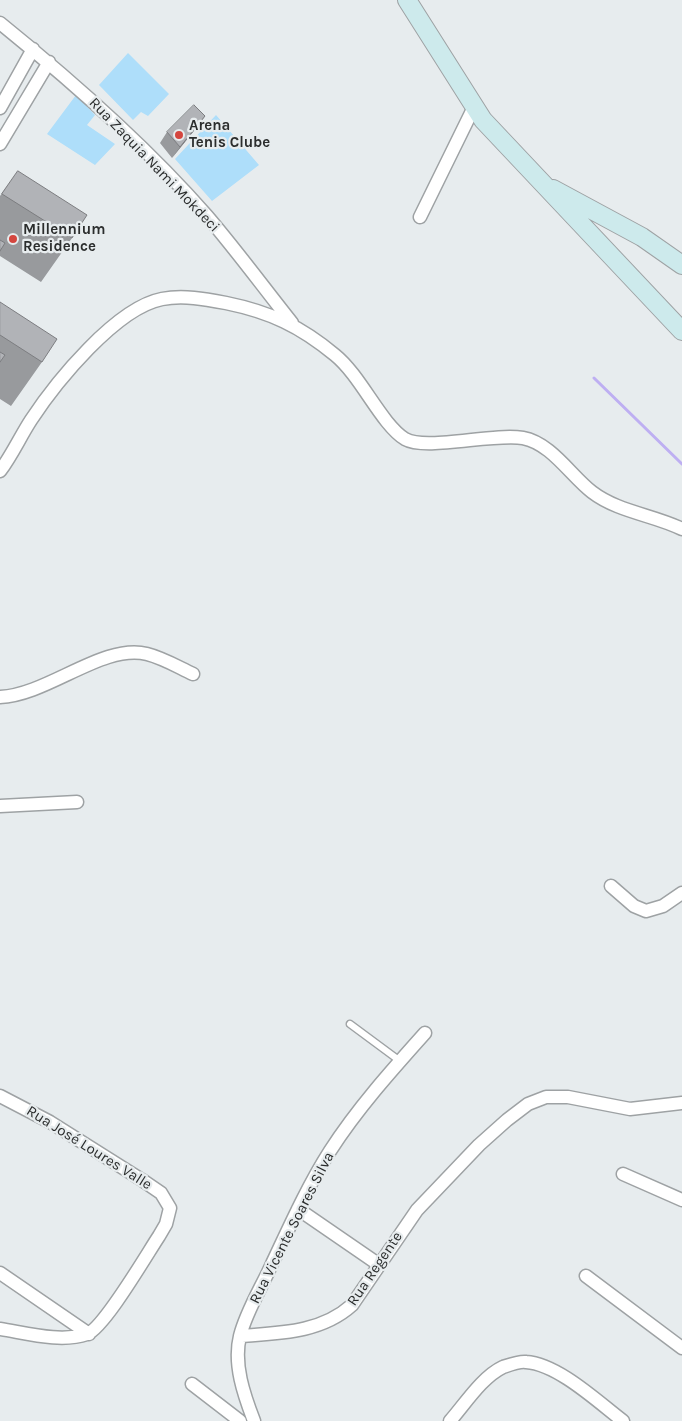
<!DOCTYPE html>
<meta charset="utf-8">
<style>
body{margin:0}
canvas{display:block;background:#e7ecee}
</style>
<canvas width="682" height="1421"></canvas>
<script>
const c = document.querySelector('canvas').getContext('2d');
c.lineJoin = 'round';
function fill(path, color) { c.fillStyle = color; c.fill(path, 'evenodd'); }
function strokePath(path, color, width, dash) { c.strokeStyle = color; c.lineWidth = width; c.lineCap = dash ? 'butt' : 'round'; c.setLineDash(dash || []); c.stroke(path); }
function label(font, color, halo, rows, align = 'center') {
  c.font = font + ' Karla,sans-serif'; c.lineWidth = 4.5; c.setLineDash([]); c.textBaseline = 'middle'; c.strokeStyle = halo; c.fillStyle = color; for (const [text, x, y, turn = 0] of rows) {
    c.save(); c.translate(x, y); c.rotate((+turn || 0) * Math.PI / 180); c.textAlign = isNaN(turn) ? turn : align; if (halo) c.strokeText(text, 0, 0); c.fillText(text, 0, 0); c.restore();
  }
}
const green = new Path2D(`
 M128,53L169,94L148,116L141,112L133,120L99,85Z
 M76,95L95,115L87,125L115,144L95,165L47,134Z
 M216,115L259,165L212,201L175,159Z`);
const stream = new Path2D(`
 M594,378L682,464`);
const lane = new Path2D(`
 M350,1024L400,1061`);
const street = new Path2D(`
 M0,23C73,82 145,145 207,216C237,251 264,288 292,323
 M0,108L33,49
 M0,144L49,62
 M420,217L474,107
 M0,471C12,455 20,437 31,420C56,382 116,308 162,299C183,295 205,299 226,303C270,312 300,326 335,355C361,376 381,424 405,439C426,451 492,433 523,438C551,443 571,476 592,492C618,512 654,515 682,529
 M0,697C48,695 103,643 147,654C163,658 178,667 193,674
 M0,806L77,802
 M611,886L634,906L646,911L663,906L682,893
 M0,1096L50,1122L142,1180L161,1193L170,1208L166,1224L159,1236C147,1254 104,1328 87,1334C61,1343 26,1333 0,1329
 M623,1174L682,1200
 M298,1209L378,1264
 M0,1273L89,1334
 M586,1276L682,1348
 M240,1336C279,1333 321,1333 352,1305L417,1210L479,1145L507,1120L528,1104L546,1097H568L630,1109L682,1103
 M192,1384L240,1421
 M254,1421C244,1395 233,1364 240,1336C246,1312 261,1288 271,1266C289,1228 307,1187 330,1151C357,1109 391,1071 425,1033
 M450,1421C465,1404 482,1377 503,1367C509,1365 520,1361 526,1362C558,1364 598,1402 623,1421`);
const secondary = new Path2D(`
 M407,0L483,120L682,331
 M553,189L642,237L682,265`);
const wall = new Path2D(`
 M205,116L197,127L172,158L160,143L167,132Z
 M18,171L72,238L41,282L0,256V196Z
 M0,302L42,362L11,406L0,399Z`);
const shadedWall = new Path2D(`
 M205,116L197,127L172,158L180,147Z`);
const building = new Path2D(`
 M194,105L205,116L180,147L167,132Z
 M18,171L87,215L72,238L2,194Z
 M0,240L5,243L0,251Z
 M0,302L57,339L42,362L0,335Z
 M0,352L5,355L0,362Z`);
const markers = [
 [179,135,5,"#d4463f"],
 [13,239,5,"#d4463f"]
];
const poiNames = [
 ["Arena",189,126],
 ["Tenis Clube",189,143],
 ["Millennium",23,230],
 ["Residence",23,247]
];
const streetNames = [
 ["Rua Zaquia Nami Mokdeci",154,165,46],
 ["Rua José Loures Valle",89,1148,32],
 ["Rua Vicente Soares Silva",292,1228,-63],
 ["Rua Regente",375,1269,-56]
];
fill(green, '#aedefa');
strokePath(stream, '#beaff2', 3);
strokePath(lane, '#9ea2a4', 9);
strokePath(street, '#9ea2a4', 15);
strokePath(secondary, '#9ea2a4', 20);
strokePath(lane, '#fff', 6);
strokePath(street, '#fff', 12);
strokePath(secondary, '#cdeaec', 18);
fill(wall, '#989a9d');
fill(shadedWall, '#7c7d80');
fill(building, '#b1b3b7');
strokePath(building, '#7c7d80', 1);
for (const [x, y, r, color] of markers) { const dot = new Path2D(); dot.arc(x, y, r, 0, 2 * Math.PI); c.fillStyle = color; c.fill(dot); strokePath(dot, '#e7ecee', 2); }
label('bold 15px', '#2b2d2d', '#e7ecee', poiNames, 'left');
label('15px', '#2b2d2d', '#e7ecee', streetNames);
</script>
